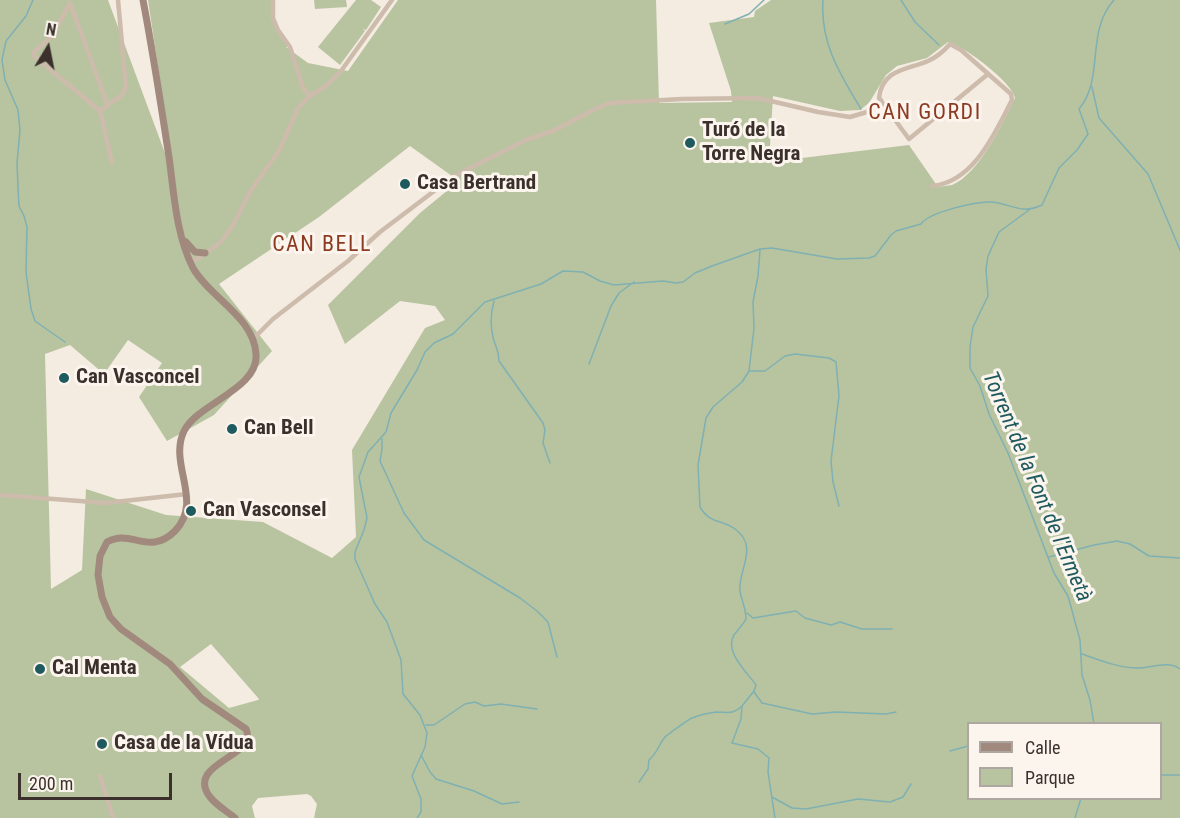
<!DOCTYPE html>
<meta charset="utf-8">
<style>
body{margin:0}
#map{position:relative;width:1180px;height:818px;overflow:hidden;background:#f4ebe1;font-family:"Roboto Condensed",sans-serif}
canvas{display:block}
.legend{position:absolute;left:967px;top:722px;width:195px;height:78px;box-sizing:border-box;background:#fbf5ee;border:2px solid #aea6a0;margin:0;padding:8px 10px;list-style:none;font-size:18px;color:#3b302b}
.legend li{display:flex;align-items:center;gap:12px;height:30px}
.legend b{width:30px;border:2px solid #aea6a0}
.north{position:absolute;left:18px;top:18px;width:60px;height:60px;-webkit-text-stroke:4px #fbf5ee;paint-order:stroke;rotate:10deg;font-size:16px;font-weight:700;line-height:24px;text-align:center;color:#3b302b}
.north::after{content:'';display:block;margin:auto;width:21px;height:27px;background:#3b302b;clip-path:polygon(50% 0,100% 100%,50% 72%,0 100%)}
.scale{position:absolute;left:18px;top:773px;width:154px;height:27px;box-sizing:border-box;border:3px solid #3b302b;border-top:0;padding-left:8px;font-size:18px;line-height:21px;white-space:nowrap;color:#3b302b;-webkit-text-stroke:4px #fbf5ee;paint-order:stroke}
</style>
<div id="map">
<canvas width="1180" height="818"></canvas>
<ul class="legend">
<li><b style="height:8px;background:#a18a7d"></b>Calle</li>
<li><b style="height:16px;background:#b8c4a0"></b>Parque</li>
</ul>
<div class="north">N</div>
<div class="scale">200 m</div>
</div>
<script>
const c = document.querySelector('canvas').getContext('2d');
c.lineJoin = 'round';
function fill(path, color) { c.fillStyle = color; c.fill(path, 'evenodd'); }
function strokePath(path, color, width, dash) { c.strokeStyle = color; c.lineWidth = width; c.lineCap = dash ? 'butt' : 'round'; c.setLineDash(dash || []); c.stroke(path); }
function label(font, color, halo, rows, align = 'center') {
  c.font = font + ' "Roboto Condensed",sans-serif'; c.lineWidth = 6; c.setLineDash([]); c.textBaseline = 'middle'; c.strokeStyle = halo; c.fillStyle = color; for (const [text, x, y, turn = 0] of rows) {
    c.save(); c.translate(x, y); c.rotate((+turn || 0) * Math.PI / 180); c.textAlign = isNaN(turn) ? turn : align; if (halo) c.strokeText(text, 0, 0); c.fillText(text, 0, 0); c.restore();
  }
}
const green = new Path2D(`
 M0,0H108L175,180L148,0H273V18L290,47H286L308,63L348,71L398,0H656L659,103L732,102L731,91L709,23L754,17L755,11L771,0H1180V818H314L317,804L311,796L307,794L258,798L252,806L255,818H0ZM948,42C963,45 1013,83 1015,98C1003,123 979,174 952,185C948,186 942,186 938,187L909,145L769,162L773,96L840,111L860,110L869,103L886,75L897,66L927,58ZM410,146L459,181L420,213L328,305L345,344L400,301L435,306L445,320L425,328L352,450L356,537L332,558L263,522L166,515L86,489L82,570L51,589L45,354L70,345L104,374L128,340L162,363L139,397L167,441L214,415L272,351L219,284L319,217ZM211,644L259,699L258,700L229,708L180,667ZM968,724H1160V798H968Z
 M314,0H346L347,7L315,9Z
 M356,0H371L381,7L366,30L363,29L365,31L340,65L318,47Z`);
const stream = new Path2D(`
 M33,0L26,16L6,41L2,60L5,80L18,110L20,130L17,163L18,187L19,206L24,216L27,227L26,272L31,309L35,321L65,342
 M823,0C820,43 840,74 861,109
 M901,0L915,22L939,45
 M725,24L749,14L764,0
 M1092,87L1099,118L1148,174L1180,250
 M1029,210L999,232L988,256L986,269L988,296L973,327L970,347V368L980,386L989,414L1008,453L1054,573L1068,596L1080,640L1082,675L1090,700L1094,724
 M760,250L758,276L753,302L754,328L749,371L742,382L713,407L706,418L698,465L700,507C710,524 721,519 735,529C760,547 737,571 740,592C742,601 746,609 746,619C743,625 738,629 734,635C724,652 747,672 756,685L754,691L742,706L741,719L732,743L758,749L769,758L768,772L775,818
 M494,301C491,312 490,325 493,337C495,347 499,349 499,361L543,423L545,430L543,443L550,463
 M589,364L611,306L619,293L634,282
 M749,371H765L785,356L795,354L829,358L836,362L839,396L831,461L833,482L839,506
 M382,439V449L380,461L404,513L424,540L520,598L537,611L548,622L557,657
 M1049,557L1094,545L1117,541L1130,544L1149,556L1180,558
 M747,613L753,618L796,611L805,618L831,625L840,622L862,629H892
 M1082,654C1099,660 1119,668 1138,668C1151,668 1168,660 1180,669
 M754,692L762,703L812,714L836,712L886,714L896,712
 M426,725H434L465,704L475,702L484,706L501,704L537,709
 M950,751L968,746
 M421,755L430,772L436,779L474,791L502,804L519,802
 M1160,775H1180
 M639,782L648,769L649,760C659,751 658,745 665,737C667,735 689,719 692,718C699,715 709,713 716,712C727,712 733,715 742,706
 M772,797L792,808L806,809L858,799L890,802L903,797L911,784
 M417,818L421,812V799L412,776L425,747L427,733L420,715L403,694L401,660L387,622L375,604L355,559V552L364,530L367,518L359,477L368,452L386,432L391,413L417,370L425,352L434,343L453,334L485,302L541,284L563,271L583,272L600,281L614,285L663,281L676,283L683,282L695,273L712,266L760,249L772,248L837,259L869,258L875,256L891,235L896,231L921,224C929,212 977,201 992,202C1012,204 1021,215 1042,205L1059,168L1077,150L1088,134L1079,109C1105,78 1085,32 1114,0
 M1075,818L1081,798`);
const minor = new Path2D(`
 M273,0V18L278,30L290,47L303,88L310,96
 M70,3L52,36L34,52V56L100,111L112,163
 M70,3L108,106
 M100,111L122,95L126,87L118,0
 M932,186C974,182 995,133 1012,100L1011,94L961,50L950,44C944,51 937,57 928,61C907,70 882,69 879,98L909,139L988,74
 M189,259L194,260L199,258L221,242L233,225L250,192L280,149L298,108L310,96L326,86L341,71L392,0
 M253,339L273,319L348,261L380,232L454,176L526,140L555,130L597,108L610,103L682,99L758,98L818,112L850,117L867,112L881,100
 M0,495L106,503L187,494
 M100,776L113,818`);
const secondary = new Path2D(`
 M143,0C153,52 161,105 169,157C174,193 176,235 193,268C210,298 254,317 256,354C259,389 198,403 184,431C168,464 204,501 175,531C149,557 131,528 107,542L100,556L98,575L102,597L110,617L121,629L170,664L202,699L246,729C259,757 184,763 210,797C217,806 227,811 235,818
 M186,242L195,252L205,253`);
const markers = [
 [690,143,6,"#1f5a5e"],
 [405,184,6,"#1f5a5e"],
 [64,378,6,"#1f5a5e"],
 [232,429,6,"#1f5a5e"],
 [191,511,6,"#1f5a5e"],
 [40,669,6,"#1f5a5e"],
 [102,744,6,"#1f5a5e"]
];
const poiNames = [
 ["Turó de la",702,131],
 ["Torre Negra",702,155],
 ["Casa Bertrand",417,184],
 ["Can Vasconcel",76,378],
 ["Can Bell",244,429],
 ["Can Vasconsel",203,511],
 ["Cal Menta",52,669],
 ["Casa de la Vídua",114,744]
];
const neighbourhoodNames = [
 ["CAN GORDI",925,113],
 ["CAN BELL",322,245]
];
const waterNames = [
 ["Torrent de la Font de l'Ermetà",1036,487,67]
];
fill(green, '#b8c4a0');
strokePath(stream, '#7fb0b2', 1.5);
strokePath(minor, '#cdbbac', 4.5);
strokePath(secondary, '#a18a7d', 7);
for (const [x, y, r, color] of markers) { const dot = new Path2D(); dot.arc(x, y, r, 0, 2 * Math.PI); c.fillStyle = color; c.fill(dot); strokePath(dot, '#fbf5ee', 2); }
label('bold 21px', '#3b302b', '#fbf5ee', poiNames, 'left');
c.letterSpacing = '1.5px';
label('22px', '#8c3b22', '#fbf5ee', neighbourhoodNames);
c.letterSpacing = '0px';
label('italic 22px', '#1f5a5e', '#fbf5ee', waterNames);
</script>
